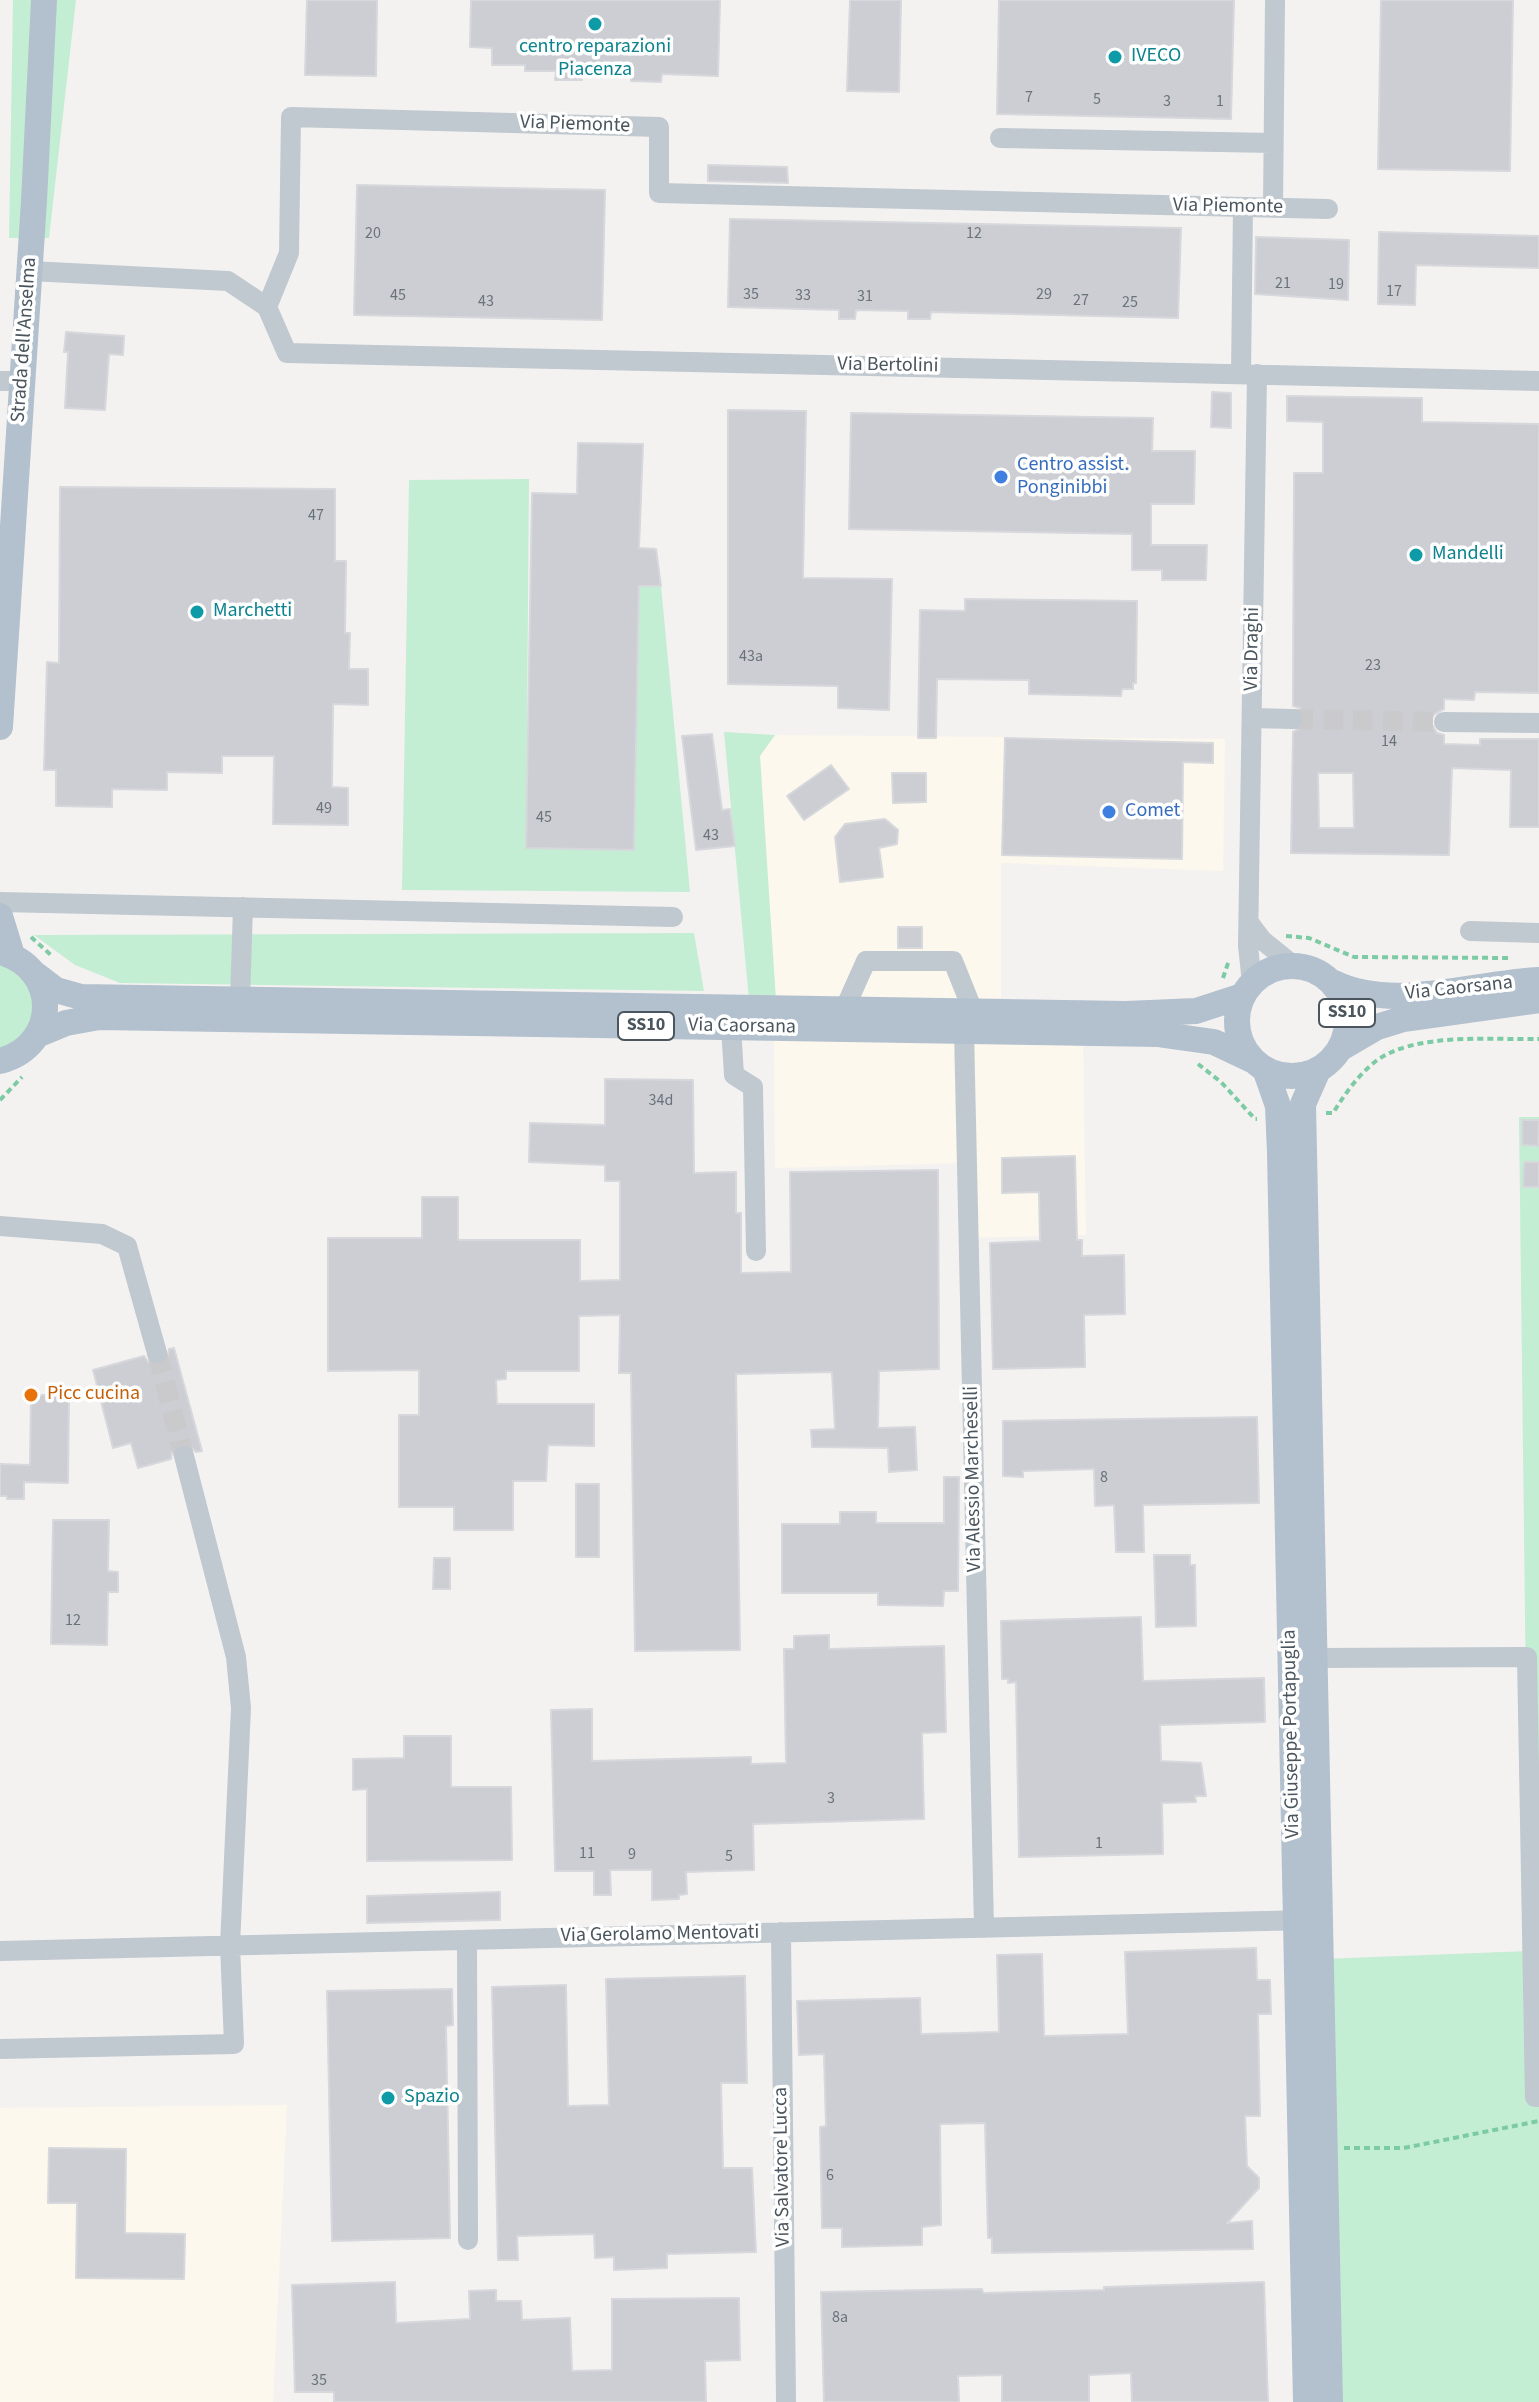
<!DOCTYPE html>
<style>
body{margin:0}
canvas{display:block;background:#f4f1f1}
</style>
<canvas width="1539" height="2402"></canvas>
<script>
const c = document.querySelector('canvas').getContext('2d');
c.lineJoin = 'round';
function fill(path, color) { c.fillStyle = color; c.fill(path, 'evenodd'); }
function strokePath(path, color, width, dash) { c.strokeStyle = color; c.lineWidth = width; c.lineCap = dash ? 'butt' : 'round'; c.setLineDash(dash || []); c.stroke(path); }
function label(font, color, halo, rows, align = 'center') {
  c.font = font + ' "Source Sans 3",sans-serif'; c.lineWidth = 7; c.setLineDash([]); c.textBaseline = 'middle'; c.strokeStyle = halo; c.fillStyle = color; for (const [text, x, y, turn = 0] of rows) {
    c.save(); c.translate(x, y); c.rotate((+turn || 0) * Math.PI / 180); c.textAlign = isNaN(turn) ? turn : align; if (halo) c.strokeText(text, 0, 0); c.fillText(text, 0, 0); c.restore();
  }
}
const commercial = new Path2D(`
 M775,735L1225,739L1223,871L1001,863V998L776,1001L760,755Z
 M774,1037L1083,1041L1086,1235L968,1238L966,1163L775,1168Z
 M287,2105L273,2402H0V2108Z`);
const green = new Path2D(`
 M13,0H76L49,238H9Z
 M529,479L526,848L634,849L639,586H661L690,892L402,890L409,480Z
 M724,732L775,735L760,756L776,1001L749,1000Z
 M694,933L704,991L120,983L75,965L34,935Z
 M0,959L29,978L35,1024L0,1056Z
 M1519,1117H1539V2402H1332L1322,1959L1529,1951Z`);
const building = new Path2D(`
 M307,0H377L376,76L305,75Z
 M471,0H720L718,76L662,74L661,82L631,81V73L582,72V80H555L556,71H525V65H492V48L470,47Z
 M850,0H901L899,92L847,91Z
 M999,0H1234L1231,119L997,114Z
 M1381,0H1513L1510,171L1378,169Z
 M708,165L787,167L788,183L708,181Z
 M357,185L605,190L602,320L354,315Z
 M730,219L1181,228L1178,318L931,312L930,319H908V311L856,310L855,319H839V310L728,307Z
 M1379,232L1539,236V268L1416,265L1415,305L1378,304Z
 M1256,237L1349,240L1348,300L1255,294Z
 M66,332L124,336L123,355L109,354L105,410L65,408L68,352H64Z
 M1212,392L1231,393V428L1211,427Z
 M1287,396L1422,398V422L1539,424V693L1475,692L1474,700L1444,699V709L1433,715L1431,723L1437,733L1444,735V744L1480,745V739H1539V827H1510L1511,770L1452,768L1449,855L1291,853L1293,732L1304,726L1306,719L1300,708L1293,706L1294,473H1323V422L1287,421ZM1318,773H1353L1354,828H1319Z
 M728,410L806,411L803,578L892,579L889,710L838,708V686L728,684Z
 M851,413L1153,418L1152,451H1195L1194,504H1151V545H1207L1206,580H1162V570H1132V534L849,529Z
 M578,443L643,444L639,548L656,549L661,586H639L634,850L526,848L532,493L577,494Z
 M60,487L335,489V561H346L345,633H350L349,669H368V705L333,704L332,787L348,788V825L273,824L274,756H222V773L167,772V790L112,789V807L56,806V770H44L47,662L59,663Z
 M965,599L1137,601L1136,683H1133V689H1122L1121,696L1029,694V680L937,679L936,738H918L920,610L965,611Z
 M712,734L722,810L730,809L735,846L696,850L682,736Z
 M1005,738L1213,743V763L1183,762L1182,859L1002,855Z
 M831,765L849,789L804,820L787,796Z
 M892,773H926V802L893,803Z
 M885,819L898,830L897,844L879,848L883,877L840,882L835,837L845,824Z
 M898,927H922V948H898Z
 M605,1079L693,1080L694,1173L736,1172V1213H741V1273L791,1272L790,1172L938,1170L939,1369L879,1371L878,1428L915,1427L917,1470L889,1472L888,1448L812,1447L811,1430L835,1429L832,1372L736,1374L740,1650L635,1651L631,1373H619L620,1315L579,1316V1371H506V1379L496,1380L497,1404H594V1446L548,1445L546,1481H513V1530H454V1507H399V1415H419V1370L328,1371V1238H422V1197H458V1240H580V1281L620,1280V1181H605V1165L529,1162L530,1123L605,1125Z
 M1522,1120H1539L1538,1146L1522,1145Z
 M1075,1156L1077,1240H1082V1256L1124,1255L1125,1314L1084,1315L1085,1367L993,1369L990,1243L1040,1241L1039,1192L1002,1193V1158Z
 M1524,1162H1539V1187H1523Z
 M174,1348L202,1451L196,1452L188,1444H180L172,1452L171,1459L138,1468L131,1443L113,1448L93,1370L144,1356L149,1363L160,1366L167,1361L169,1349Z
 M31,1395H69L68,1483L24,1482V1499H7V1496H0V1464L30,1465Z
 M1257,1417L1259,1503L1143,1505L1144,1552H1116L1114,1505L1095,1506L1094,1469L1023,1471V1477L1003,1476V1421Z
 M944,1477H959L958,1591H944L943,1606L878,1605V1593H782V1524H840V1512H876V1523H944Z
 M576,1484H599V1557H576Z
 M53,1520H109L108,1571L118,1572V1592H108L107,1645L51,1644Z
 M1154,1555H1190V1565H1195L1196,1626L1156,1627Z
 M434,1558H450V1589H433Z
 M1141,1617L1143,1681L1264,1678L1265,1722L1160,1725L1161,1761L1201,1763L1206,1796H1195L1196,1802L1162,1803L1163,1854L1019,1857L1016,1682L1008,1683V1679H1002L1001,1621Z
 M829,1635V1649L944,1646L946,1732L922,1733L924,1819L753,1824L754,1870L686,1872L687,1894L679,1895V1899L652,1900V1870H610L611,1895H594V1871H555L551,1710L592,1709V1761L751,1757V1764L786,1763L784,1649H794V1636Z
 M404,1736H451V1787H511L512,1860L367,1861V1789L353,1790V1759L404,1758Z
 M500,1892V1920L367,1923V1896Z
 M1256,1948L1257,1980H1270L1271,2014H1258L1260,2116H1245L1247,2166L1259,2178V2188L1227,2223L1252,2221L1253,2249L992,2253V2238H988L985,2123L940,2124L941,2225L922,2227V2245L842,2247V2228H822L820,2127L826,2126L824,2054L799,2055L797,2001L920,1998L921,2034L999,2032L997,1955L1042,1954L1044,2036L1128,2034L1125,1952Z
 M745,1976L747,2083H721L723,2168H752L756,2252L667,2254V2268L614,2270V2257L595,2258L594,2234L517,2236L518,2260H498L492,1987L566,1985L568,2106L609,2105L606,1979Z
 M452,1989L453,2025L446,2026L450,2238L332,2241L327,1991Z
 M49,2148L126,2149L125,2233L185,2234L184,2279L76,2278L77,2203H48Z
 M395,2282L396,2323L470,2319L469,2291L496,2290V2301H521L522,2320L570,2318L572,2371L612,2370V2299L739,2298L740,2360L705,2361L706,2402H334V2392H295L292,2285Z
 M1264,2282L1268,2402H1132L1131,2373L1089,2375V2402H1002V2375L958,2376L959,2402H824L821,2292L982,2289L983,2293L1104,2290V2287Z`);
const minorTunnel = new Path2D(`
 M1293,719L1444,722
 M157,1353L184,1456`);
const path = new Path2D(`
 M1286,936L1309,938L1354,957L1509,958
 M31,937L51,955
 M1223,978L1229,960
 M1198,1064L1221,1082L1255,1119H1257
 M0,1100L22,1077
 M1326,1113H1333C1345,1094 1358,1075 1376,1061C1415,1032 1492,1040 1539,1039
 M1344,2148H1404L1539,2121`);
const minor = new Path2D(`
 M1000,138L1273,143
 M1273,208L1275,0
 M30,271L228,281L267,307L289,253L291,117L659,127V193L1328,209
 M267,307L287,353L1539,381
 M1241,374L1243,207
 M0,381H23
 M1252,718L1293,719
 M1444,722L1539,723
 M0,902L673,917
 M1250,924L1262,940L1293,965
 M1470,931L1539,933
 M1252,983L1248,946L1257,374
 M240,1000L243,907
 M845,1008L866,961H953L973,1011
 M731,1027L734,1075L753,1087L756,1251
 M964,1031L984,1928
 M0,1226L102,1234L127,1246L157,1353
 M1315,1658L1527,1657L1535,2097H1539
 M781,1932L786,2402
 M467,1940L468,2240
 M0,1951L1308,1920
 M0,2049L234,2044L230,1945L241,1708L236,1657L184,1456`);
const major = new Path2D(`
 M0,727L34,201L44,0
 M0,916L12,955
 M0,952C60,968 60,1045 0,1061
 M1237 1021a55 55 0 1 1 110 0a55 55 0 1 1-110 0Z
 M35,974L56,990L81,997L1126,1014L1196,1011L1242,996
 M1334,983C1393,1012 1475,983 1539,980
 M37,1035L66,1023L99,1017L1157,1034L1214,1042L1252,1060
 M1341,1048L1377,1027L1403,1019L1539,1000
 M1265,1069L1278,1106L1280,1153L1306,2402
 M1318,1070L1303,1104L1330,2402`);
const markers = [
 [595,24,8,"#0f9aa8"],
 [1115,57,8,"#0f9aa8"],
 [1001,477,8,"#3f7fe0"],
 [1416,555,8,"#0f9aa8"],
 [197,612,8,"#0f9aa8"],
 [1109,812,8,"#3f7fe0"],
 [31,1395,8,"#e8710a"],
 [388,2098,8,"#0f9aa8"]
];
const numberNames = [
 ["7",1029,98],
 ["5",1097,100],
 ["3",1167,102],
 ["1",1220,102],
 ["20",373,234],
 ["12",974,234],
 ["21",1283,284],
 ["19",1336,285],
 ["17",1394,292],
 ["35",751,295],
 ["29",1044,295],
 ["45",398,296],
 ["33",803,296],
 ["31",865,297],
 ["27",1081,301],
 ["43",486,302],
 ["25",1130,303],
 ["47",316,516],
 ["43a",751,657],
 ["23",1373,666],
 ["14",1389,742],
 ["49",324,809],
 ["45",544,818],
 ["43",711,836],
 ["34d",661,1101],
 ["8",1104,1478],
 ["12",73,1621],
 ["3",831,1799],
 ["1",1099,1844],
 ["11",587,1854],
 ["9",632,1855],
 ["5",729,1857],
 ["6",830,2176],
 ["8a",840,2318],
 ["35",319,2381]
];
const shields = [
 [1347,1013,56],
 [646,1026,56]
];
const shieldNames = [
 ["SS10",1347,1013],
 ["SS10",646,1026]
];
const cultureNames = [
 ["centro reparazioni",595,48,"center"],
 ["Piacenza",595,71,"center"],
 ["IVECO",1131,57],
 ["Mandelli",1432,555],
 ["Marchetti",213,612],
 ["Spazio",404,2098]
];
const streetNames = [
 ["Via Piemonte",575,125,2],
 ["Via Piemonte",1228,207,1],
 ["Strada dell'Anselma",25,340,-86],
 ["Via Bertolini",888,366,1],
 ["Via Draghi",1253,649,-89],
 ["Via Caorsana",1459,989,-6],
 ["Via Caorsana",742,1027,1],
 ["Via Alessio Marcheselli",974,1479,-91],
 ["Via Giuseppe Portapuglia",1292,1734,-91],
 ["Via Gerolamo Mentovati",660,1935,-1],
 ["Via Salvatore Lucca",783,2167,-91]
];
const shopNames = [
 ["Centro assist.",1017,466],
 ["Ponginibbi",1017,489],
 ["Comet",1125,812]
];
const foodNames = [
 ["Picc cucina",47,1395]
];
fill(commercial, '#fcf8ed');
fill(green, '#c3eed4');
fill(building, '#ccced3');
strokePath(building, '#d6d8dc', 2);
strokePath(minorTunnel, '#cacacc', 20, [20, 10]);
strokePath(path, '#7ccba4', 4, [6, 4]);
strokePath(minor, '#c0c9cf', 20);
strokePath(major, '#b3c1ce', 26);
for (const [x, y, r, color] of markers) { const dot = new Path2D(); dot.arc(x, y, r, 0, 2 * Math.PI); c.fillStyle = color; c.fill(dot); strokePath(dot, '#fff', 3); }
label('16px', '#6a737b', null, numberNames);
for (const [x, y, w] of shields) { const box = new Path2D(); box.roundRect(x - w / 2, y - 14, w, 28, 6); c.fillStyle = '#fff'; c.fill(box); strokePath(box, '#4a555e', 2); }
label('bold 18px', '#4a555e', null, shieldNames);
label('20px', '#0d838f', '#fff', cultureNames, 'left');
label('20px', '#4a555e', '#fff', streetNames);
label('20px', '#366cbe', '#fff', shopNames, 'left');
label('20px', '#c56008', '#fff', foodNames, 'left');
</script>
